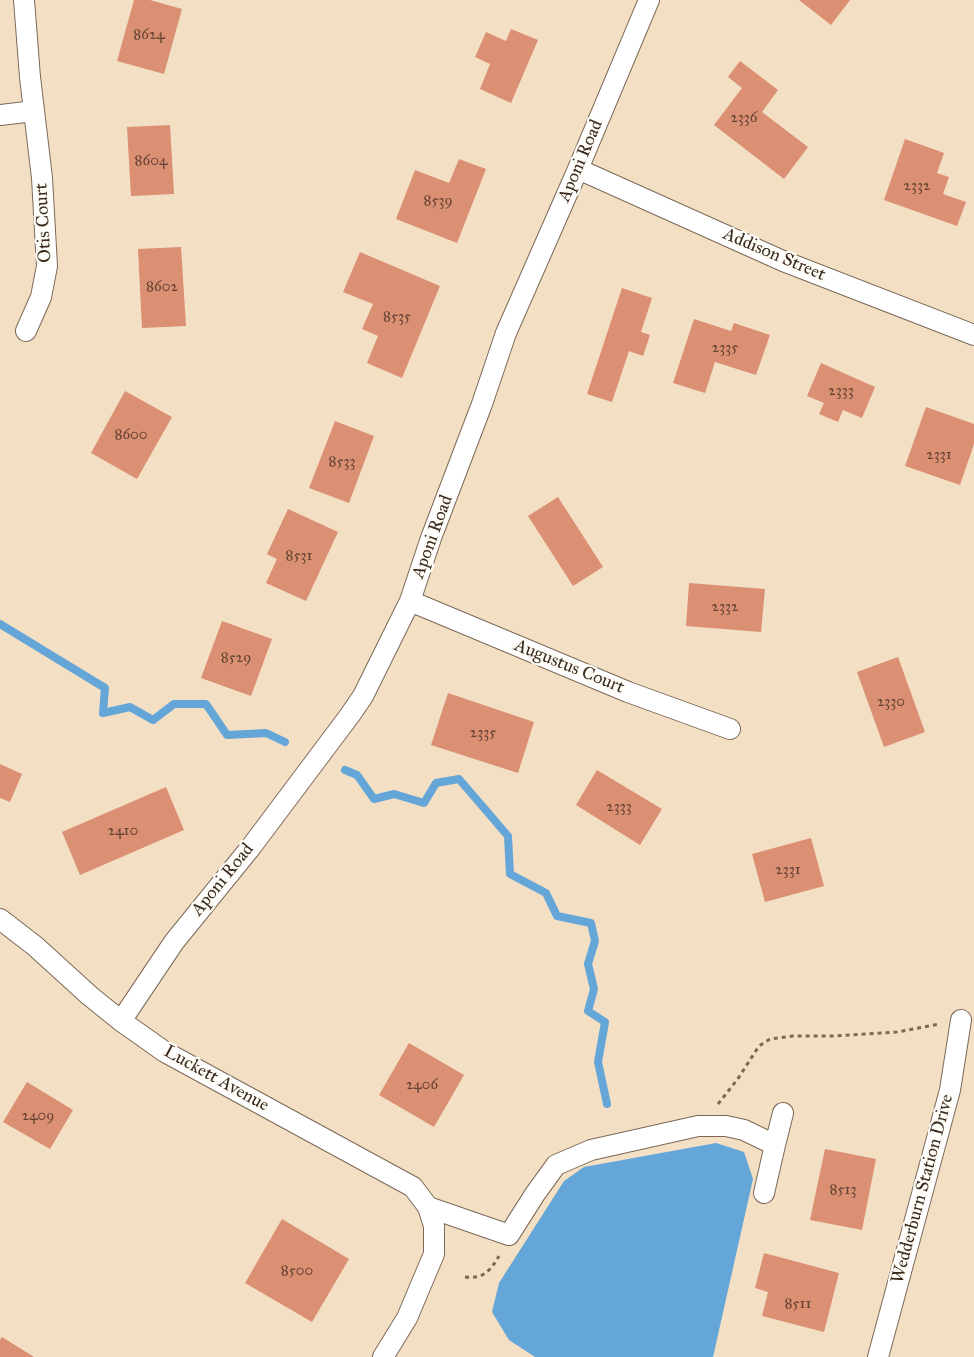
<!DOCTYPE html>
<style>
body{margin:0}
canvas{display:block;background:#f3dfc4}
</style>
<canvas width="974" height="1357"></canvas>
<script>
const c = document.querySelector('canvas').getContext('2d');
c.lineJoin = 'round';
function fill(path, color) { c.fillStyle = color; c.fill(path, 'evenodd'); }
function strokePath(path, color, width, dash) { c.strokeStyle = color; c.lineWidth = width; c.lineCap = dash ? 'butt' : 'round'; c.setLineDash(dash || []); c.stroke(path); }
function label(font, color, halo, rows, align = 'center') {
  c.font = font + ' "IM FELL Great Primer",serif'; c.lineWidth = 4.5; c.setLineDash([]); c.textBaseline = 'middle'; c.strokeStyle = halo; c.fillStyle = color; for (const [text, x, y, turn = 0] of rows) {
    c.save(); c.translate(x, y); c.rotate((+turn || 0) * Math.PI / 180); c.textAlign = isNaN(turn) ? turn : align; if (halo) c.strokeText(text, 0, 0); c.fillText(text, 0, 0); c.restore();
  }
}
const water = new Path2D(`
 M716,1143L744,1152L753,1179L713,1357H535L509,1340L492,1312L499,1283L564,1181L584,1167Z`);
const stream = new Path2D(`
 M0,624L105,688L103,713L130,707L153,720L174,704H206L227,735L266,733L285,742
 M345,770L357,775L374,799L394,794L424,803L436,783L459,779L508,836L510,874L546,893L557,916L591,923L595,941L588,964L594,989L588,1011L605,1022L598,1062L607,1104`);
const building = new Path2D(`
 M134,0H150L182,9L164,74L117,61Z
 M799,0H850L831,25Z
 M511,29L538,40L511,103L480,89L490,64L475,57L486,32L506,41Z
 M740,61L778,90L762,112L808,147L784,179L714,125L742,88L728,77Z
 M170,125L174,194L131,196L127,127Z
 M905,139L944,153L937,173L949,177L943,194L966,202L957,226L884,200Z
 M459,159L486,169L457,243L396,219L415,170L449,183Z
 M181,247L186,326L142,328L138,249Z
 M360,252L440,286L402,378L367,363L378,336L362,329L373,304L343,292Z
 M622,288L652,298L641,332L650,335L643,356L629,351L612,402L587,394Z
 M694,319L731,331L734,323L770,335L756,375L715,362L705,393L673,383Z
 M821,363L875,387L862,418L843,410L838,422L819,414L824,403L807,396Z
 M125,391L172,417L137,479L91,453Z
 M926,407L974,424V444L960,485L905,466Z
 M335,421L374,436L349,503L309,488Z
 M558,497L603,567L573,586L528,516Z
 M288,509L338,532L306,601L266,583L277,559L267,554Z
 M689,583L765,589L761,632L686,626Z
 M222,621L272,639L251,696L201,678Z
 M898,657L925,732L884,747L857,672Z
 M448,693L534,722L518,773L431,745Z
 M0,764L22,774L10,802L0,798Z
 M597,770L662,809L640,845L576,805Z
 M166,787L184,830L80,875L62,832Z
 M811,838L824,886L765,902L752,854Z
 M409,1043L464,1075L434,1127L379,1095Z
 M27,1082L73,1110L50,1149L3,1122Z
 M825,1149L876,1159L862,1230L810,1220Z
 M282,1219L349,1259L312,1322L245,1283Z
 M764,1253L839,1273L824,1332L762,1316L768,1292L755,1288Z
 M2,1337L34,1357H0V1340Z`);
const path = new Path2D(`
 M718,1104L737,1080L759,1046L770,1039L793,1036H833L897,1032L939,1024
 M465,1277C484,1279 490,1271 499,1256`);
const street = new Path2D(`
 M24,0L30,77L42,178L47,266L41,297L26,331
 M0,115L34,111
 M578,169L783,261L974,335
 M410,601L628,692L730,729
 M0,919L35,946L90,996L121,1021L165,1052L413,1187L428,1207L434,1226V1254L407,1318L383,1357
 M121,1021L174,942L251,847L350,715L363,696L410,601L431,538L482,404L506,333L578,169L649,0
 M775,1145L783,1113
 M428,1207L509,1235L535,1194L556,1165L591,1150L698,1126H726L744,1130L775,1145L764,1193
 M878,1357L950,1090L961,1020`);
const numberNames = [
 ["8624",149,35],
 ["2336",744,118],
 ["8604",151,161],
 ["2332",917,186],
 ["8539",438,201],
 ["8602",162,287],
 ["8535",397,317],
 ["2335",725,348],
 ["2333",841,391],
 ["8600",131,435],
 ["2331",939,455],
 ["8533",342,462],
 ["8531",299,556],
 ["2332",725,607],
 ["8529",236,658],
 ["2330",891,702],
 ["2335",483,733],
 ["2333",619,807],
 ["2410",123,831],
 ["2331",788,870],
 ["2406",422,1085],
 ["2409",38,1116],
 ["8513",843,1190],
 ["8500",297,1271],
 ["8511",798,1304]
];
const streetNames = [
 ["Aponi Road",581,161,-67],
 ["Otis Court",44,223,-93],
 ["Addison Street",774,255,23],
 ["Aponi Road",433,537,-70],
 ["Augustus Court",569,667,22],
 ["Aponi Road",223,880,-51],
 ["Luckett Avenue",216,1079,29],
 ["Wedderburn Station Drive",923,1189,-75]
];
fill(water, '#65a6d8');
strokePath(stream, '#65a6d8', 8);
fill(building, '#db8f73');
strokePath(street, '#7b6958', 22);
strokePath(path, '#7b6958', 3, [4, 4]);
strokePath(street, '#fff', 20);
label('15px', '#634333', null, numberNames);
label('18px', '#3b2a1e', '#fdfcf7', streetNames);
</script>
